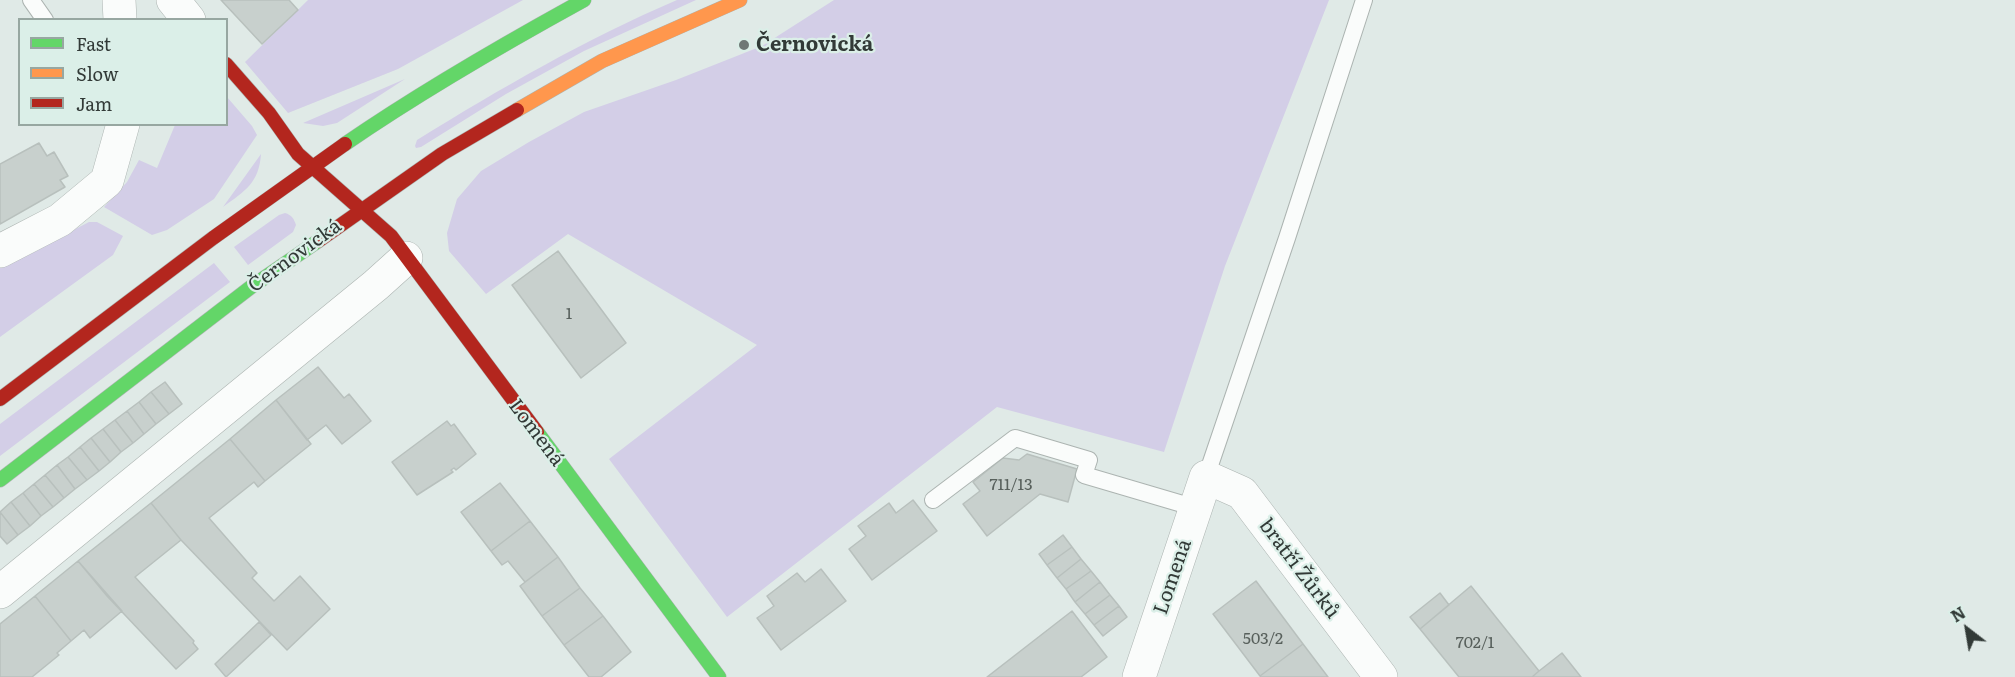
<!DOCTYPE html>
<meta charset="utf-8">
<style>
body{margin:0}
#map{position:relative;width:2015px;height:677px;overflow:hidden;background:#e0eae7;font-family:Literata,serif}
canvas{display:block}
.legend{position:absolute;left:18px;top:18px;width:210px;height:108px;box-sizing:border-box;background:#dbefe8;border:2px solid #97a7a1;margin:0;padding:8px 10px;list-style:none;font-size:18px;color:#323a37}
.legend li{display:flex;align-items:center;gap:12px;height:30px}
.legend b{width:30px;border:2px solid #97a7a1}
.north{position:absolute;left:1937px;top:599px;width:60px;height:60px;-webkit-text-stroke:4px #dbefe8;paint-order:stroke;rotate:329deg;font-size:16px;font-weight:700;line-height:24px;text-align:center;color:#323a37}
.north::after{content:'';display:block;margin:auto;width:21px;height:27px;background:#323a37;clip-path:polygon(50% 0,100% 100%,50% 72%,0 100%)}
</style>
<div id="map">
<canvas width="2015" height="677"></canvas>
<ul class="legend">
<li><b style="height:8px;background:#63d668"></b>Fast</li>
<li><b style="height:8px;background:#ff974d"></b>Slow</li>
<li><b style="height:8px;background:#b3261e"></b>Jam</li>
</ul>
<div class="north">N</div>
</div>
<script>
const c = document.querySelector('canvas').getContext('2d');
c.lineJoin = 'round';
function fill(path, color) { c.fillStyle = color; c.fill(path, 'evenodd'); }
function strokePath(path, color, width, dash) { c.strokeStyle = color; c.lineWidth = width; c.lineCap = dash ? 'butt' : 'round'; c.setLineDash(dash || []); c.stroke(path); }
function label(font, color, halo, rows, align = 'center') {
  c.font = font + ' Literata,serif'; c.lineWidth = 4.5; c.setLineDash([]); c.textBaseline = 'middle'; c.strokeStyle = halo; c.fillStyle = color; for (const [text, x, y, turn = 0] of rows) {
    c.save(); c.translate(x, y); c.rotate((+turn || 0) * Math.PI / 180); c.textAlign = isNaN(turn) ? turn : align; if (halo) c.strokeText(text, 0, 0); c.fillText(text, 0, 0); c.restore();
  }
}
const green = new Path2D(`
 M308,0H523L398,69L288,113L245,62Z
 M677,0H696L584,51L506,94L421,147L416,148L415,146L417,140C501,88 586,39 677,0Z
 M834,0H1329L1225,266L1164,452L997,407L727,617L609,459L757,345L568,234L486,294L449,251L447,233L457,199L481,171L529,142L584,112L676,80L762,46Z
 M405,79L337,123L323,126L303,123Z
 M227,97L252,126L257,135L214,199L167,230L152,235L104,207L127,182L139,160L157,168L175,125L226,124Z
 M261,154C259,183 245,191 223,207Z
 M285,213C292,215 294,219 296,225L293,232L248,265L234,247L279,215Z
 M89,222H97L123,236L113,255L0,337V268Z
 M214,263L230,282L0,456V424Z`);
const building = new Path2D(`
 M221,0H289L298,10L262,44Z
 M39,143L47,156L54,152L68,176L60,180L65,187L0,224V164Z
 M558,251L626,343L581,378L512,285Z
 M318,367L344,398L349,394L371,421L342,444L326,425L307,440L276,400Z
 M165,382L182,404L169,414L151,392Z
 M151,392L169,414L156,424L139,402Z
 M276,400L311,444L265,481L230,439Z
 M139,402L156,424L144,434L127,411Z
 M127,411L144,434L133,443L115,420Z
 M115,420L133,443L121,452L103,429Z
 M447,421L451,426L454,424L476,454L456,470L454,468L451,470L453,472L417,495L392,462Z
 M103,429L121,452L110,462L91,438Z
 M91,438L110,462L99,471L80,447Z
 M230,439L265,481L258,487L254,482L209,518L257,573L252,578L274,601L300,576L330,609L287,650L181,540L151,503Z
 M80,447L99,471L87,480L68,457Z
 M1027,454L1077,469L1068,502L1040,494L987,536L963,504L980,491L973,482L1003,458L1019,460Z
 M68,457L87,480L75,489L57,465Z
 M57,465L75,489L64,498L45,475Z
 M45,475L64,498L53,507L34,484Z
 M500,483L530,521L491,551L461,512Z
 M34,484L53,507L41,516L23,493Z
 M23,493L41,516L30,526L11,502Z
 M913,500L937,531L872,580L849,549L866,536L858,526L889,503L896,513Z
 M11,502L30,526L18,535L0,512Z
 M151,503L181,540L135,577L194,641L193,643L198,649L176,669L107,596L78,561Z
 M0,512L18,535L7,544L0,536Z
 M530,521L558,557L525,582L508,561L502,565L491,551Z
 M1063,535L1072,547L1047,565L1039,554Z
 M1072,547L1081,559L1057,578L1047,565Z
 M558,557L580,588L542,616L520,586Z
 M1081,559L1091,571L1066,589L1057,578Z
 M78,561L122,611L90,638L84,630L71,641L35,596Z
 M821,569L846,601L781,650L757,618L774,606L767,596L797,573L805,582Z
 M1091,571L1100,582L1075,602L1066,589Z
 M1256,581L1303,644L1260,676L1213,614Z
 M1100,582L1110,595L1085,614L1075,602Z
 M1471,586L1539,671L1532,677H1459L1420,629Z
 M580,588L603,616L564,645L542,616Z
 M1440,593L1449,605L1420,629L1410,617Z
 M1110,595L1119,606L1094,625L1085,614Z
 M35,596L71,641L57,653L59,655L32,677H0V624Z
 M1119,606L1127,617L1103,636L1094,625Z
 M1072,611L1107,657L1081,677H987Z
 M603,616L631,652L601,677H589L564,645Z
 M259,622L271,635L226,677L215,664Z
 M1303,644L1328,677H1261L1260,676Z
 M1562,653L1581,677H1532L1539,671Z`);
const lane = new Path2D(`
 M31,0L45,20
 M1206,477L1287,238L1364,0
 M933,500L1015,438L1089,460L1084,475L1196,508`);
const street = new Path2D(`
 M119,0L120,20
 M173,0L189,20
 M0,251L60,220L107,181L123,124
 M0,592L376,285L406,258
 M1139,677L1206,477L1242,493L1381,677`);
const fast = new Path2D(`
 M345,144C422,91 502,45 584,0
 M537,432L719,677
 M0,480L251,287L318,241`);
const slow = new Path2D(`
 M517,110L602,61L740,0`);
const jam = new Path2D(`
 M226,64L269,113L298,154L391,236L537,432
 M318,241L442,154L517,110
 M0,399L213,238L345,144`);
const markers = [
 [744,45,6,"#6f7875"]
];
const numberNames = [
 ["1",569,314],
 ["711/13",1011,485],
 ["503/2",1263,639],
 ["702/1",1475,643]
];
const poiNames = [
 ["Černovická",756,45]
];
const streetNames = [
 ["Černovická",295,256,-36],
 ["Lomená",536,433,53],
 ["bratří Žůrků",1299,569,53],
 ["Lomená",1173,577,-71]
];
fill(green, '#d3cee7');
fill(building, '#c8d0cd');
strokePath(building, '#b8c0bd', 1.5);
strokePath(lane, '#acb4b1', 18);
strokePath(street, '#acb4b1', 34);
strokePath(fast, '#acb4b1', 15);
strokePath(slow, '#acb4b1', 15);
strokePath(jam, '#acb4b1', 15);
strokePath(lane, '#fafcfb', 16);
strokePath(street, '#fafcfb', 33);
strokePath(fast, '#63d668', 14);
strokePath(slow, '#ff974d', 14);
strokePath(jam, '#b3261e', 14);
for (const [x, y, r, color] of markers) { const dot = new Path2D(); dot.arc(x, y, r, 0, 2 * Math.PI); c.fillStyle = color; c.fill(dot); strokePath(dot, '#dbefe8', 2); }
label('16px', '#58605c', null, numberNames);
label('bold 20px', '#323a37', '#dbefe8', poiNames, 'left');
label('20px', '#323a37', '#dbefe8', streetNames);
</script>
